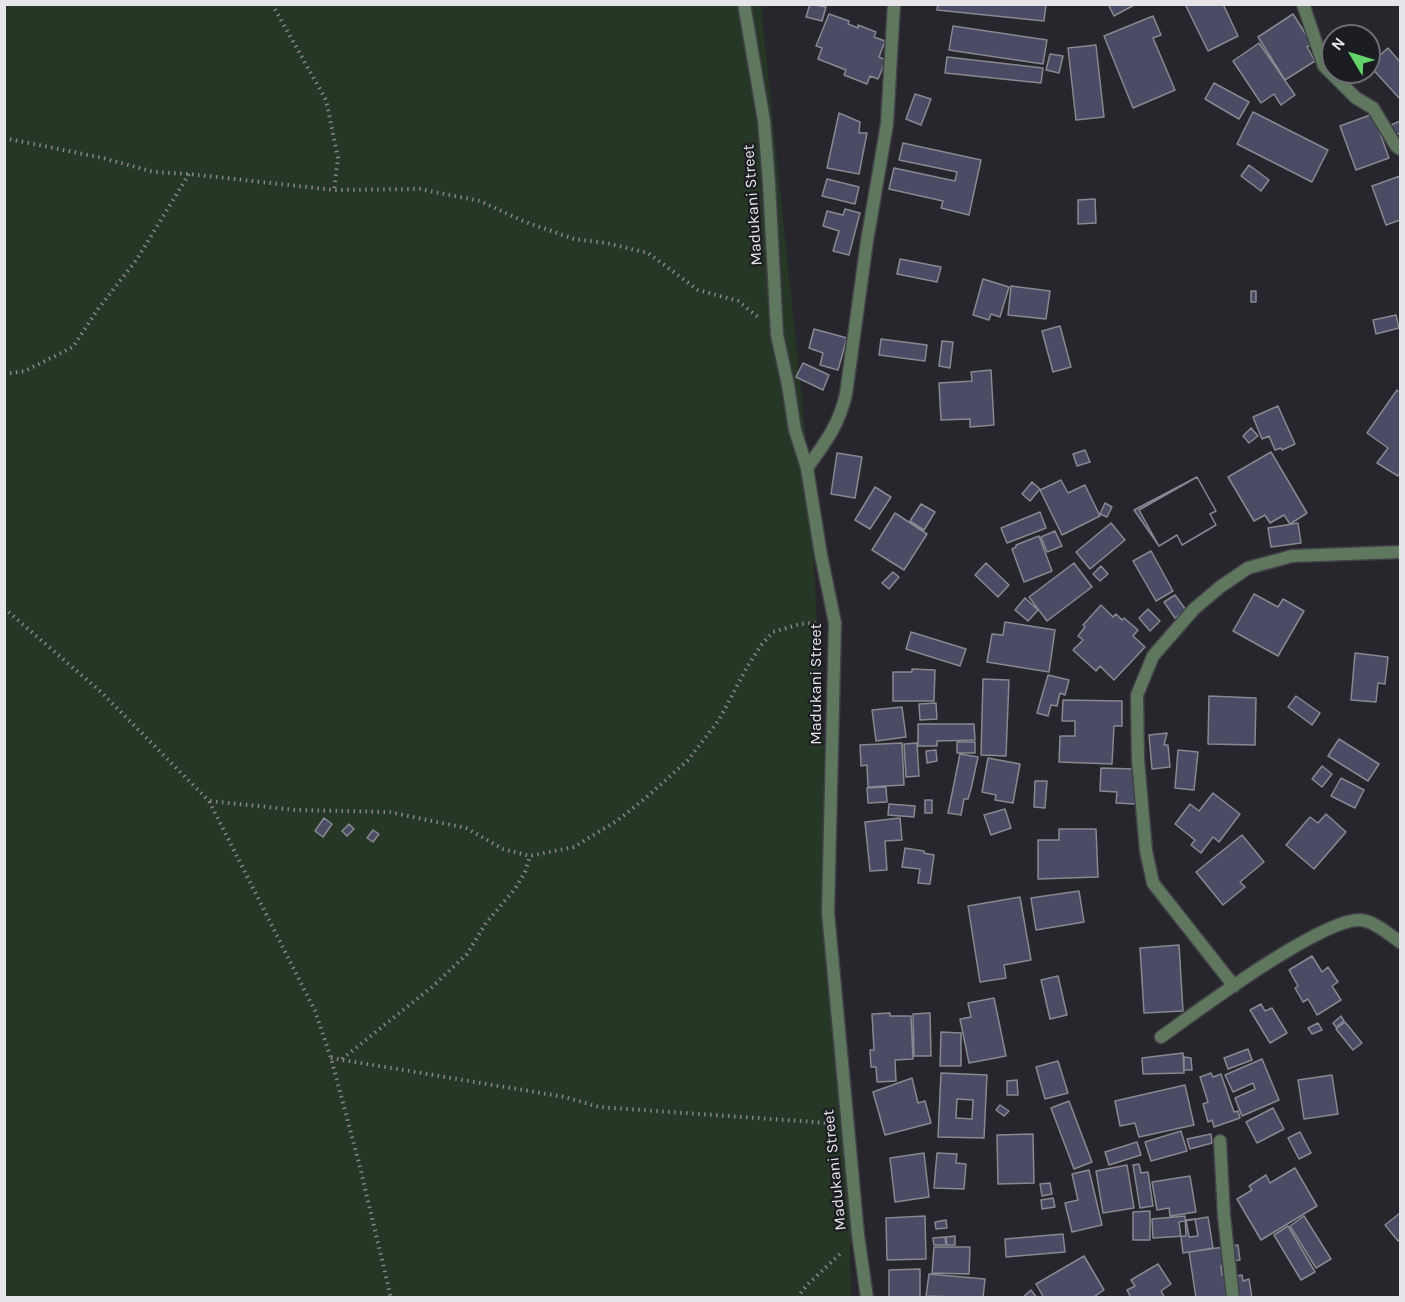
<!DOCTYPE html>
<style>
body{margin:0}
#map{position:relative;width:1405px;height:1302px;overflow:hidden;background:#26262c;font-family:Karla,sans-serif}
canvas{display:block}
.frame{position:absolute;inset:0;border:6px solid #e6e6ea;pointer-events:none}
.north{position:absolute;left:1321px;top:24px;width:60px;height:60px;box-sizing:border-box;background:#1c1d22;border:2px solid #6d6d72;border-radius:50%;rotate:308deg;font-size:16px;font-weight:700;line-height:24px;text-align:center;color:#e6e6ea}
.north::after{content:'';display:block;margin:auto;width:21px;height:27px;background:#62d469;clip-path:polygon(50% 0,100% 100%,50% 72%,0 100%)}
</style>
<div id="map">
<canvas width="1405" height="1302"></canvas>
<div class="frame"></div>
<div class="north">N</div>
</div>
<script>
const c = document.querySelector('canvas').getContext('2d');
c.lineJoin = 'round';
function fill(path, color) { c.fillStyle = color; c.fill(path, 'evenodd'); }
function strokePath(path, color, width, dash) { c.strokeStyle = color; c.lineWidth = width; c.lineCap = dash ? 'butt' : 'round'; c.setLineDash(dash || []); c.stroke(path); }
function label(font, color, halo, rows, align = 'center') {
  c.font = font + ' Karla,sans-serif'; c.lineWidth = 4.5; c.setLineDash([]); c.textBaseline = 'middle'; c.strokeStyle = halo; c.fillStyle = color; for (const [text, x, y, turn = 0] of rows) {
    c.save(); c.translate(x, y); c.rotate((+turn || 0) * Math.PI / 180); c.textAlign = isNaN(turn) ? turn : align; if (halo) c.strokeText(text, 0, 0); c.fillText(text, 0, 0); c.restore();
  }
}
const green = new Path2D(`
 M5,5H761L807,448L852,1224L850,1245L851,1297L5,1298Z`);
const building = new Path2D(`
 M810,4L826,7L822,21L806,17Z
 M938,4H1046L1044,21L937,10Z
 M1108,4H1136L1114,16Z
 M1185,4H1223L1238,36L1208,51Z
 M829,14L849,21L848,24L858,28V25L876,32L874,37L885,41L879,57L886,60L878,79L870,76L867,84L844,75L846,70L818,59L822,48L816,46Z
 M1293,14L1312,44L1307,47L1315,61L1285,80L1258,37Z
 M1153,16L1161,35L1153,38L1175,90L1133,108L1104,36Z
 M953,26L1047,40L1043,64L949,50Z
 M1259,43L1295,95L1281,105L1274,94L1261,103L1233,61Z
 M1096,45L1104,117L1076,120L1068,48Z
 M1388,48L1400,62V99L1369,65Z
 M1050,54L1063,56L1059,73L1046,70Z
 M947,57L1043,68L1041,83L945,73Z
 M1214,83L1249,102L1239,119L1205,99Z
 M915,94L931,99L921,125L906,119Z
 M1253,112L1328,150L1312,182L1237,144Z
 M839,113L860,122L859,133H867L859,174L827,168Z
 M1373,114L1389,158L1356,170L1340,126Z
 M1400,121V133L1396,135L1391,125Z
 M903,143L981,160L969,215L941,208L943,201L889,189L894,168L955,181L957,172L899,160Z
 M1249,165L1269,180L1261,191L1241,176Z
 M1400,176V220L1386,225L1372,186Z
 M827,179L859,187L855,204L822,196Z
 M1095,199L1096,223L1078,224V200Z
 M845,209L860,213L849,255L833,251L839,231L823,226L827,211L843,215Z
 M900,259L941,267L937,282L897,274Z
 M983,279L1009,287L1000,317L991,314L989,320L973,315Z
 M1011,286L1050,291L1046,319L1008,315Z
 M1251,291H1256V302H1251Z
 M1396,315L1399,328L1376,334L1373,320Z
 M1060,326L1071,367L1053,372L1042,331Z
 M814,329L847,338L838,370L820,365L823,353L809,348Z
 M881,339L927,345L925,361L879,355Z
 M942,341L953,342L950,368L939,366Z
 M803,363L829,375L823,390L796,377Z
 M991,370L994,425L970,427V419L941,420L939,383L972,381L971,372Z
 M1397,390L1400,392V472L1398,476L1377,463L1388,448L1367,433Z
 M1278,406L1295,444L1282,450L1281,448L1275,450L1269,436L1262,439L1253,417Z
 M1251,428L1258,436L1249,443L1243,436Z
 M1085,450L1090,462L1077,466L1073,454Z
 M1271,452L1307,513L1290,524L1284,515L1270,523L1265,515L1254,521L1228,477Z
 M837,453L862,457L855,498L831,494Z
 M1197,477L1216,511L1210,514L1216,525L1182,545L1177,535L1159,546L1139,510Z
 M1197,477L1216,511L1210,514L1216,525L1182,545L1177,535L1159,546L1134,510Z
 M1061,480L1068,493L1085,485L1100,516L1062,535L1040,490Z
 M1032,482L1040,489L1030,501L1022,494Z
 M875,487L891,497L870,529L855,520Z
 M1105,503L1112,507L1107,517L1100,514Z
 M921,504L935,512L924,530L910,521Z
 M1040,512L1046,528L1007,543L1001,528Z
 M895,513L927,534L904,570L872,550Z
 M1111,523L1125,540L1090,569L1076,552Z
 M1298,523L1301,543L1271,547L1268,528Z
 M1055,531L1062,546L1047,552L1041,537Z
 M1039,536L1052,571L1024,582L1012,549L1016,547V545Z
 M1151,551L1173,591L1156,601L1133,561Z
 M986,563L1009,585L998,597L975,575Z
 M1074,563L1092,587L1047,621L1029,597Z
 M1101,566L1108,574L1100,581L1093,574Z
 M893,572L899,577L889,589L882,583Z
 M1254,594L1278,607L1283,599L1304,611L1278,656L1233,631Z
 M1175,595L1186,610L1175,618L1164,602Z
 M1025,598L1038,610L1028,621L1015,610Z
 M1101,605L1113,617L1116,614L1122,620L1124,618L1138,630L1133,636L1145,647L1114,680L1100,666L1096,671L1073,650L1083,640L1078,636L1085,627L1083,625Z
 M1148,609L1160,621L1150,631L1139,618Z
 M1005,622L1055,630L1049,672L987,662L992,634L1003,635Z
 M911,632L966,649L960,666L906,649Z
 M1355,653L1388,657L1385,684L1378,683L1376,702L1351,700Z
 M912,669L935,670L934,701H893V672H912Z
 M1048,675L1069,680L1065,695L1060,693L1057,706L1051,705L1048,716L1037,713Z
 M983,679L1009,680L1006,756L981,755Z
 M1209,696L1256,698L1255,745L1208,744Z
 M1296,696L1320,713L1312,725L1288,707Z
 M1063,700L1122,701V726H1114L1112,764L1059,762L1060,736H1075V721H1062Z
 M936,703L937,719L920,720L919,704Z
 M902,707L906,737L876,741L872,710Z
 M918,724H974L975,740L937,741V746H918Z
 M1167,733L1164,745H1168L1170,767L1152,769L1149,735Z
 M1339,739L1379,764L1368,781L1328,756Z
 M957,742H975V753H957Z
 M902,743L904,785L868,787L867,765L861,766L860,745Z
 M917,743L919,776L906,777L904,744Z
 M936,750L937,761L927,763L926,751Z
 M1178,750L1198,752L1194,790L1175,788Z
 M960,754L978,757L971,789L968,799H964L961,815L948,813Z
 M988,758L1020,764L1013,803L995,800L996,795L982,792Z
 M1322,766L1332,774L1322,787L1312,779Z
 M1101,768L1135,769V804L1116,803L1117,792L1100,791Z
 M1341,778L1364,790L1355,808L1331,796Z
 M1035,781H1047L1045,808L1034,807Z
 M886,787L887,802L868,803L867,788Z
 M1213,793L1240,814L1219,842L1213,837L1201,853L1191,845L1195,840L1175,824L1190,804L1199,811Z
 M925,800H932V813H925Z
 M889,804L915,806L914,817L888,815Z
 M1005,809L1011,828L991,835L984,815Z
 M1326,814L1346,832L1314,869L1286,845L1310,817L1318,823Z
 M324,818L332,824L323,837L315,831Z
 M900,818L902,840L885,841L887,870L870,871L865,822Z
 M349,824L354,829L347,836L342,831Z
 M1059,829H1096L1098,877L1038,879V840H1059Z
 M373,830L379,834L373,842L367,838Z
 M1242,835L1264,862L1240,882L1245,887L1223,905L1196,872Z
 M905,848L924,851V853L934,855L930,884L918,883L920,869L902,867Z
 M1079,891L1084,922L1036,930L1031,898Z
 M1020,897L1031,960L1004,965L1006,978L980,982L968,906Z
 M1179,945L1183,1011L1144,1013L1140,948Z
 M1312,956L1322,972L1328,967L1338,982L1332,986L1341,1000L1317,1015L1308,999L1303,1002L1295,988L1298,986L1289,970Z
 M1058,976L1067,1015L1050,1019L1041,980Z
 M994,998L1006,1056L969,1063L960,1019L971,1017L968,1003Z
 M1261,1004L1265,1011L1272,1008L1287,1033L1270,1043L1250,1010Z
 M890,1013V1016H911L913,1059L895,1060L896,1081L877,1082L876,1067H871L870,1050H874L872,1014Z
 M930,1013L931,1056H914L913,1014Z
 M1341,1016L1344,1021L1336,1027L1333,1023Z
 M1345,1022L1362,1043L1353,1050L1336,1029Z
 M1318,1023L1322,1030L1312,1034L1308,1028Z
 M941,1032L961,1033V1066H940Z
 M1248,1049L1252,1060L1228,1069L1224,1058Z
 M1183,1053L1184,1073L1143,1074L1142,1058Z
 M1184,1057L1191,1058L1192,1070H1184Z
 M1262,1059L1279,1100L1242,1116L1235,1098L1255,1089L1253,1083L1233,1092L1225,1075Z
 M1058,1061L1068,1093L1045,1099L1036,1067Z
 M941,1073L987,1075L984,1138L938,1137ZM957,1099L973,1100L972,1119L956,1118Z
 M1211,1073L1213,1077L1221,1074L1234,1112L1238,1111L1240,1118L1214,1127L1212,1120L1208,1122L1203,1104L1208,1102L1200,1077Z
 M1332,1075L1338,1114L1304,1119L1298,1080Z
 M912,1078L918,1103L925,1101L931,1123L885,1135L873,1092Z
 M1017,1080L1018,1095H1007V1081Z
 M1185,1085L1194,1125L1139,1137L1135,1123L1120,1126L1115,1101Z
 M1069,1101L1092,1162L1074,1169L1051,1108Z
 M1000,1105L1009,1111L1004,1116L996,1110Z
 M1273,1108L1284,1129L1257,1143L1246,1122Z
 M1181,1131L1187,1151L1151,1161L1145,1142Z
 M1300,1132L1311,1153L1299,1159L1288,1138Z
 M1033,1134L1034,1183L998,1184L997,1135Z
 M1211,1134L1212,1143L1190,1149L1187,1139Z
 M1137,1142L1141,1155L1109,1165L1105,1152Z
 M924,1153L929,1197L895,1202L890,1158Z
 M937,1153L957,1154L956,1163L966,1164L964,1189L934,1188Z
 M1139,1164L1141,1173L1148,1172L1153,1206L1140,1208L1133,1165Z
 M1127,1165L1134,1208L1103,1213L1096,1171Z
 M1295,1168L1317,1206L1261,1240L1237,1199L1252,1190L1249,1186L1266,1175L1270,1183Z
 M1089,1170L1102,1225L1072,1232L1065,1203L1078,1200L1072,1174Z
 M1190,1176L1196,1212L1170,1216L1169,1208L1157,1210L1152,1182Z
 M1050,1183L1052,1194L1042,1196L1040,1184Z
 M1053,1198L1055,1207L1042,1209L1041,1200Z
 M1150,1211V1240H1133V1212Z
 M1400,1213V1239L1398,1241L1385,1225Z
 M925,1216L926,1259L887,1260L886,1218Z
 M1185,1216L1186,1236L1153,1238L1152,1219Z
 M1304,1216L1331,1259L1316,1268L1290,1226Z
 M1208,1217L1213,1248L1183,1253L1179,1222Z
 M1195,1219L1198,1236L1189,1237L1186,1220Z
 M946,1220L947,1228L936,1229L935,1222Z
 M1288,1226L1315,1272L1301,1280L1274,1235Z
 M1063,1234L1065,1252L1006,1257L1005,1239Z
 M955,1236V1245H947L946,1237Z
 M945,1237L946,1245H934L933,1238Z
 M1238,1245L1240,1260L1228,1262L1229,1265L1221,1266L1222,1275L1231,1274L1232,1277L1242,1275L1243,1281L1249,1279L1252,1298H1196L1189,1252Z
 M934,1247H970L969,1274L932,1273Z
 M1084,1256L1104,1290L1092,1298H1044L1036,1284Z
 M1158,1264L1171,1284L1161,1291L1165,1298H1131L1127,1290L1135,1286L1131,1280Z
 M920,1269V1298H889V1270Z
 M929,1274L985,1279L983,1298L926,1296Z
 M1031,1290L1037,1298H1022Z`);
const path = new Path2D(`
 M272,4L326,100L338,158L334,190
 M4,138L103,158L154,172L189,174L334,190L420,189L480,201L523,221L574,239L606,243L648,253L698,290L738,301L758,317
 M4,374L25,371L73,347L98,309L137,259L189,174
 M4,608L101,692L209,801L315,1011L331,1058L359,1163L391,1298
 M210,801L296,810L389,812L466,828L503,849L530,856L574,847L618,820L648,796L688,760L719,720L747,667L762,644L773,632L800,624L816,623
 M331,1058L565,1097L599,1107L828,1123
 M342,1059L432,987L467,954L486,923L515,889L525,872L530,856
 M797,1298L807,1285L841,1253`);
const street = new Path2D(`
 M744,4L764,121L769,183L777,335L788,385L795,430L807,468L821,555L835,623L828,912L858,1235L867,1298
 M1303,4L1324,66L1356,98L1373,108L1396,146L1400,149
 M807,468C825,443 839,425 846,394L867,241L887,124L894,4
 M1234,986L1153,883L1146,851L1138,760L1137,695L1153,656L1194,609L1220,587L1248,568L1292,556L1400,552
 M1161,1037C1196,1012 1323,917 1361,920C1374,921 1390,935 1400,942
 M1220,1141L1224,1216L1233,1298`);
const streetNames = [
 ["Madukani Street",753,205,-94],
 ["Madukani Street",816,684,-90],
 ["Madukani Street",835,1170,-96]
];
fill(green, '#263726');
fill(building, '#4a4c65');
strokePath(building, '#888990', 1.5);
strokePath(street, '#414147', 15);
strokePath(path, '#85858a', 4, [1.5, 4.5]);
strokePath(street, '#5f765f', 12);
label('16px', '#e6e6ea', '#1c1d22', streetNames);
</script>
